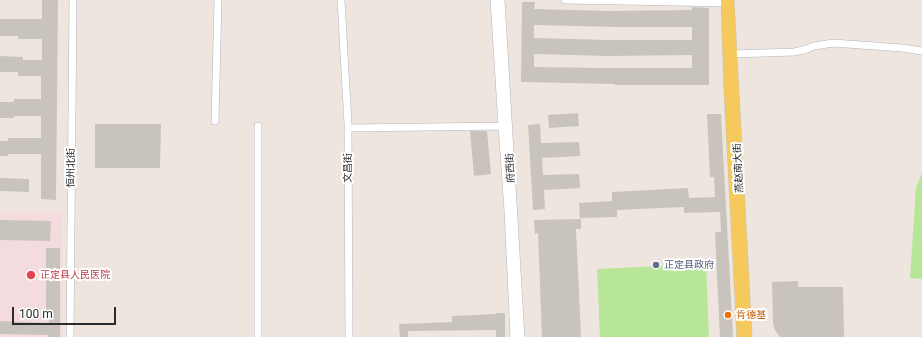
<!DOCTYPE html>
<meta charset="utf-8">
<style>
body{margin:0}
#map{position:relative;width:922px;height:337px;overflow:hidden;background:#eee6de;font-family:Roboto,sans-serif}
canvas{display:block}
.scale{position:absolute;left:12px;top:307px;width:104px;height:18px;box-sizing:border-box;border:2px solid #2c2c2c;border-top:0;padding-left:5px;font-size:12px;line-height:14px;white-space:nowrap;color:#2c2c2c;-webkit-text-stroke:3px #fff;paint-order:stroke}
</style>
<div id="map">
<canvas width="922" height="337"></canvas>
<div class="scale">100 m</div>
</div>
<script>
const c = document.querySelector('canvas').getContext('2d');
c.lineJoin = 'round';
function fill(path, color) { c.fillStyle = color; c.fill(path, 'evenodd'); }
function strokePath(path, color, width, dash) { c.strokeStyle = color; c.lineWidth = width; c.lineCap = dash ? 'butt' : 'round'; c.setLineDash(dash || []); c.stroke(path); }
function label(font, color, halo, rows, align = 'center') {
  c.font = font + ' Roboto,"Noto Sans SC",sans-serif'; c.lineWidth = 4; c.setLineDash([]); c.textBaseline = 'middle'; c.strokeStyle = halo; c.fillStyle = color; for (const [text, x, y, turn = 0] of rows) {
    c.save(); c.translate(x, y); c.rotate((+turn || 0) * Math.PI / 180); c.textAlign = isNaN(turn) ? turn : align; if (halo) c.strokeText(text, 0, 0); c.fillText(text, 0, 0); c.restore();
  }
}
const medical = new Path2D(`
 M0,212H62V337H0Z`);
const green = new Path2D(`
 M922,173V279L910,278L916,188Z
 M706,264L709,337H600L597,269Z`);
const building = new Path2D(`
 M42,0H58L56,200L41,199V154H8V156H0V141H8V138H41V116H14V118H0V102H14V99H41V76H18V72H0V56L23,57V60H42V39H18V36H0V19H42Z
 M522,2H535L534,9L609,11L692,10V7L709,8V85H615V84L521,82ZM534,25L617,27H692V40H609L534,38ZM534,54L608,56L692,55V68H607L534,67Z
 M578,113L579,126L549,128L548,115Z
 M707,114H721L733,337H720L715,232H721L720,212L684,213V207L617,210V217L580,218L579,203L612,201V192L688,188L689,198L715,197L714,177H710Z
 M95,124H161L160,168H95Z
 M540,124L541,143L579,142L580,156L542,158L543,175L579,174L580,188L544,190L545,209L533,210L528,125Z
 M470,131H487L491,174L474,176Z
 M0,178L29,179V192L0,191Z
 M581,219V229H576L581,337H542L538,233L535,234L534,220Z
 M0,220L51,221L50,241L0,240Z
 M46,248H60V337H48V335L0,334V321L49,323V312H46Z
 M798,281V287H843L844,337H780L775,330L773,323L772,282Z
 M496,313H505V337H496V330L408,331V337H400L399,324L452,322V316L496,314Z`);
const minor = new Path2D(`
 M341,0L348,124L349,337
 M494,0L502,126L508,211L514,337
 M501,0L521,337
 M565,0L730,3
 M733,54L794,52L804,50L814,46L833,43L902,48L922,51
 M215,121L218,0
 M258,126V337
 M348,128L506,126
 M70,337L73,0`);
const major = new Path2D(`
 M725,0L728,89L741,337
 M730,0L748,337`);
const markers = [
 [656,265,4,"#5c6f8a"],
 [31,275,5,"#e0444e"],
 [728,315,4,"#e8710a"]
];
const streetNames = [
 ["恒州北街",71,168,-90],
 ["文昌街",348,168,-90],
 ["府西街",511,168,-93],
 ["燕赵南大街",739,168,-93]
];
const serviceNames = [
 ["正定县政府",664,265]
];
const healthNames = [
 ["正定县人民医院",40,275]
];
const foodNames = [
 ["肯德基",736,315]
];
fill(medical, '#f4dbdd');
fill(green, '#b7e699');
fill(building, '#c9c3bd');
strokePath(minor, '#b2b5c0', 8);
strokePath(major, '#c8c8c8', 9);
strokePath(minor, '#fff', 7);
strokePath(major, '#f5c95b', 8);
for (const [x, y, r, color] of markers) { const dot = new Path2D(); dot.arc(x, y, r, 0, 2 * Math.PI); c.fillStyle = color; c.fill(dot); strokePath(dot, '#fff', 1.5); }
label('10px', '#2c2c2c', '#fff', streetNames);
label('10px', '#4e5e75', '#fff', serviceNames, 'left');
label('10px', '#be3a42', '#fff', healthNames, 'left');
label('10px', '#c56008', '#fff', foodNames, 'left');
</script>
